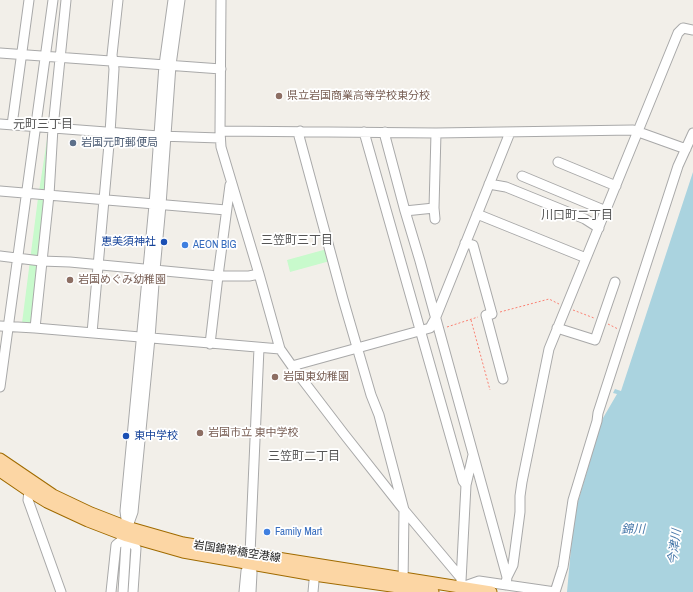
<!DOCTYPE html>
<meta charset="utf-8">
<style>
body{margin:0}
canvas{display:block;background:#f2efe9}
</style>
<canvas width="693" height="592"></canvas>
<script>
const c = document.querySelector('canvas').getContext('2d');
c.lineJoin = 'round';
function fill(path, color) { c.fillStyle = color; c.fill(path, 'evenodd'); }
function strokePath(path, color, width, dash) { c.strokeStyle = color; c.lineWidth = width; c.lineCap = dash ? 'butt' : 'round'; c.setLineDash(dash || []); c.stroke(path); }
function label(font, color, halo, rows, align = 'center') {
  c.font = font + ' "Archivo Narrow","Noto Sans JP",sans-serif'; c.lineWidth = 3.5; c.setLineDash([]); c.textBaseline = 'middle'; c.strokeStyle = halo; c.fillStyle = color; for (const [text, x, y, turn = 0] of rows) {
    c.save(); c.translate(x, y); c.rotate((+turn || 0) * Math.PI / 180); c.textAlign = isNaN(turn) ? turn : align; if (halo) c.strokeText(text, 0, 0); c.fillText(text, 0, 0); c.restore();
  }
}
const park = new Path2D(`
 M48,133L49,140L45,199L31,322L27,324L22,323L38,198Z
 M327,249L330,261L290,272L287,260Z`);
const water = new Path2D(`
 M693,172V592H567L574,515L596,441L595,440L603,418L617,394L613,393L615,389L621,391Z`);
const path = new Path2D(`
 M573,310L594,318
 M500,312L549,299L559,304
 M471,320L490,390
 M608,324L618,329
 M447,327L478,317`);
const minor = new Path2D(`
 M221,0L220,131L221,147L259,274L280,349L292,366L344,434L404,510L461,578
 M0,53L221,69
 M0,124L159,136L220,138
 M12,125L29,0
 M220,131L436,133L633,130L686,149
 M300,131L299,136L343,299L371,395L379,415L404,510L403,585
 M364,132L463,481L466,485
 M385,132V136L405,211L420,261L507,577L506,585
 M558,162L616,186
 M522,176L606,211
 M489,184L506,187L585,219L599,228
 M0,191L226,210
 M405,211L434,208
 M477,214L586,258
 M435,219L434,208L436,133
 M465,243L473,245L492,314
 M0,256L41,261L70,262L218,276H249L259,274
 M486,315L503,379
 M0,326L35,328L280,349
 M35,328L49,195L53,128L66,0
 M557,328L595,340L615,282
 M92,333L110,133L114,69L112,55L118,0
 M210,344L218,276L230,185
 M292,366L430,328L435,319L509,135V132
 M0,387L53,0
 M31,486L29,491L28,500L61,592
 M128,526L133,512L150,338L155,270L161,205L171,65L180,0
 M507,577L513,565L520,512V496L522,482L549,349L678,33L683,28L693,30
 M461,581L466,485L473,455
 M462,587L479,581L555,592
 M111,592L116,545L127,536L136,548L133,592
 M123,592L127,527L125,511L154,205L164,65L173,0
 M244,592L246,571L251,564
 M251,592L252,573L250,554L259,348
 M313,592L315,570
 M555,592L563,567L573,500L597,421L598,413L678,166L693,133`);
const major = new Path2D(`
 M0,459L53,495L91,513L127,527L183,543L491,592
 M0,471L29,491L47,502L88,521L127,536L183,552L314,575L433,592`);
const markers = [
 [279,96,4,"#8d6e63"],
 [73,143,4,"#5c6f8a"],
 [164,242,4,"#1a4fb4"],
 [185,245,4,"#3f7fe0"],
 [70,280,4,"#8d6e63"],
 [275,377,4,"#8d6e63"],
 [200,433,4,"#8d6e63"],
 [126,436,4,"#1a4fb4"],
 [267,532,4,"#3f7fe0"]
];
const educationNames = [
 ["県立岩国商業高等学校東分校",287,96],
 ["岩国めぐみ幼稚園",78,280],
 ["岩国東幼稚園",283,377],
 ["岩国市立 東中学校",208,433]
];
const serviceNames = [
 ["岩国元町郵便局",81,143]
];
const transitNames = [
 ["恵美須神社",156,242],
 ["東中学校",134,436,"left"]
];
const shopNames = [
 ["AEON BIG",193,245],
 ["Family Mart",275,532]
];
const streetNames = [
 ["岩国錦帯橋空港線",237,552,9]
];
const neighbourhoodNames = [
 ["元町三丁目",43,125],
 ["川口町二丁目",577,216],
 ["三笠町三丁目",297,241],
 ["三笠町二丁目",304,457]
];
const waterNames = [
 ["錦川",633,530],
 ["今津川",675,547,-83]
];
fill(park, '#c8facc');
fill(water, '#aad3df');
strokePath(minor, '#a9a9a9', 11);
strokePath(major, '#a06b00', 13);
strokePath(path, '#fa8072', 1, [2, 2]);
strokePath(minor, '#fff', 9);
strokePath(major, '#fcd6a4', 11);
for (const [x, y, r, color] of markers) { const dot = new Path2D(); dot.arc(x, y, r, 0, 2 * Math.PI); c.fillStyle = color; c.fill(dot); strokePath(dot, '#fff', 1.5); }
label('11px', '#785e54', '#fff', educationNames, 'left');
label('11px', '#4e5e75', '#fff', serviceNames, 'left');
label('11px', '#164399', '#fff', transitNames, 'right');
label('11px', '#366cbe', '#fff', shopNames, 'left');
label('11px', '#222', '#fff', streetNames);
label('12px', '#555', '#fff', neighbourhoodNames);
label('italic 12px', '#4a7aab', '#fff', waterNames);
</script>
